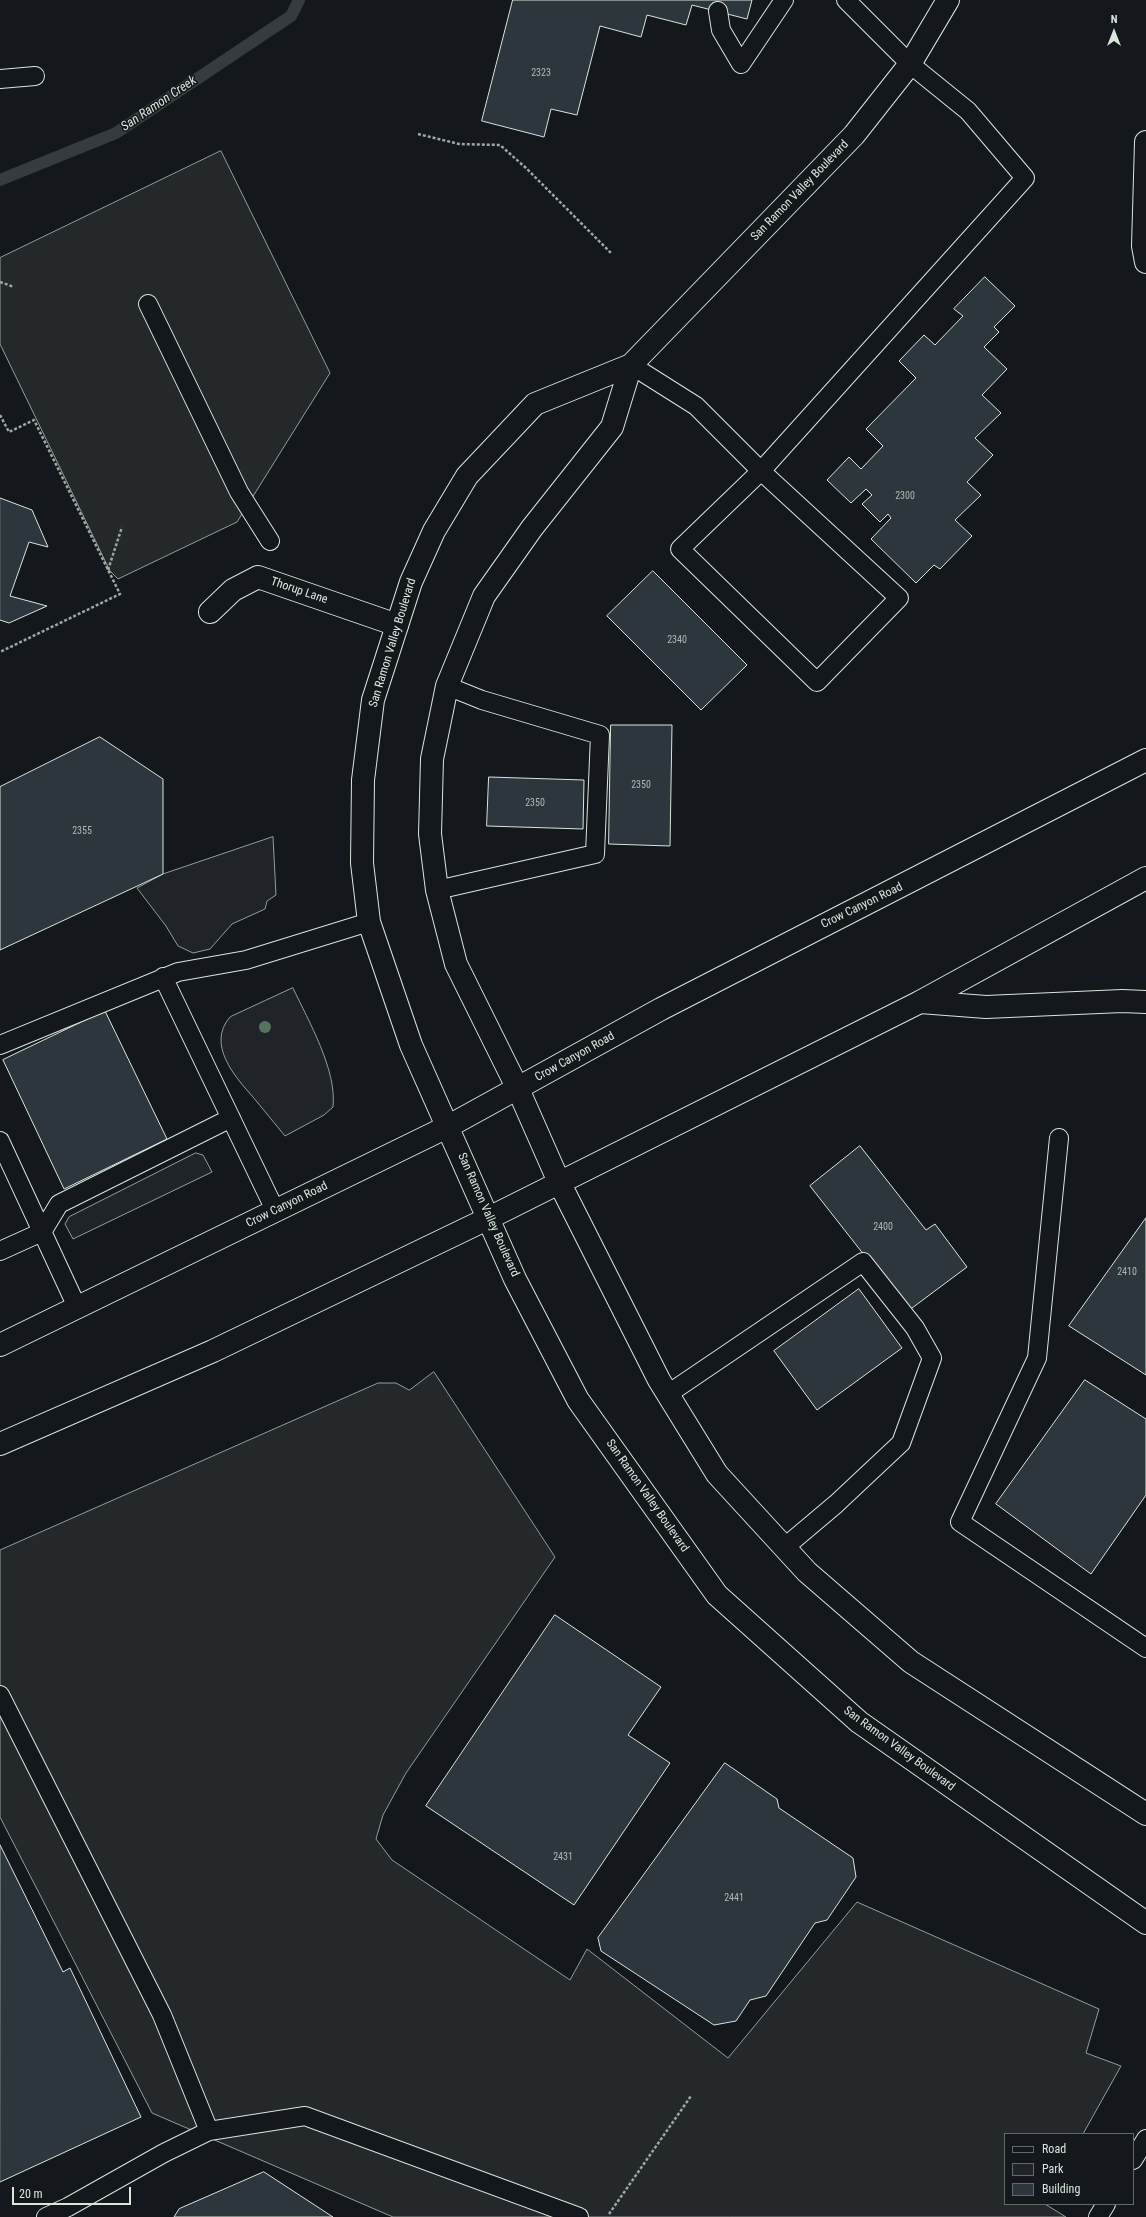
<!DOCTYPE html>
<style>
body{margin:0}
#map{position:relative;width:1146px;height:2217px;overflow:hidden;background:#14181c;font-family:"Roboto Condensed",sans-serif}
canvas{display:block}
.legend{position:absolute;left:1004px;top:2133px;width:130px;height:72px;box-sizing:border-box;background:#14181c;border:1px solid #626a69;margin:0;padding:5px 7px;list-style:none;font-size:12px;color:#d8e6dc}
.legend li{display:flex;align-items:center;gap:8px;height:20px}
.legend b{width:20px;border:1px solid #626a69}
.north{position:absolute;left:1094px;top:12px;width:40px;height:40px;-webkit-text-stroke:3px #14181c;paint-order:stroke;rotate:0deg;font-size:11px;font-weight:700;line-height:16px;text-align:center;color:#d8e6dc}
.north::after{content:'';display:block;margin:auto;width:14px;height:18px;background:#d8e6dc;clip-path:polygon(50% 0,100% 100%,50% 72%,0 100%)}
.scale{position:absolute;left:12px;top:2187px;width:119px;height:18px;box-sizing:border-box;border:2px solid #d8e6dc;border-top:0;padding-left:5px;font-size:12px;line-height:14px;white-space:nowrap;color:#d8e6dc;-webkit-text-stroke:3px #14181c;paint-order:stroke}
</style>
<div id="map">
<canvas width="1146" height="2217"></canvas>
<ul class="legend">
<li><b style="height:5px;background:#14181c"></b>Road</li>
<li><b style="height:11px;background:#202428"></b>Park</li>
<li><b style="height:11px;background:#2c363c"></b>Building</li>
</ul>
<div class="north">N</div>
<div class="scale">20 m</div>
</div>
<script>
const c = document.querySelector('canvas').getContext('2d');
c.lineJoin = 'round';
function fill(path, color) { c.fillStyle = color; c.fill(path, 'evenodd'); }
function strokePath(path, color, width, dash) { c.strokeStyle = color; c.lineWidth = width; c.lineCap = dash ? 'butt' : 'round'; c.setLineDash(dash || []); c.stroke(path); }
function label(font, color, halo, rows, align = 'center') {
  c.font = font + ' "Roboto Condensed",sans-serif'; c.lineWidth = 3; c.setLineDash([]); c.textBaseline = 'middle'; c.strokeStyle = halo; c.fillStyle = color; for (const [text, x, y, turn = 0] of rows) {
    c.save(); c.translate(x, y); c.rotate((+turn || 0) * Math.PI / 180); c.textAlign = isNaN(turn) ? turn : align; if (halo) c.strokeText(text, 0, 0); c.fillText(text, 0, 0); c.restore();
  }
}
const green = new Path2D(`
 M273,837L276,895L267,901L265,909L232,924L210,949L193,953L178,946L166,926L137,888L163,874Z
 M293,988C309,1022 337,1070 333,1107L324,1115L285,1136C274,1123 264,1110 253,1097C235,1077 206,1044 230,1017Z
 M196,1153L203,1155L212,1172L73,1239L65,1224L69,1217Z`);
const parking = new Path2D(`
 M221,151L330,373L237,522L118,579L110,571L0,344V258Z
 M434,1372L555,1557L406,1773L383,1815L376,1839L392,1860L570,1980L587,1949L728,2058L857,1902L1099,2009L1086,2053L1121,2066L1083,2134H1005V2204H1045L1066,2217H393L152,2113L0,1817V1550L378,1383H396L409,1390Z`);
const stream = new Path2D(`
 M0,180L116,133L291,16L299,0`);
const building = new Path2D(`
 M513,0H752L747,19L692,5L686,25L647,15L641,37L600,26L577,115L551,109L544,137L482,121Z
 M985,277L1015,306L994,327L999,332L984,347L1007,369L982,395L1001,413L975,438L993,455L967,482L981,495L955,520L972,536L940,569L934,565L916,583L871,539L891,518L888,514L880,522L862,504L872,495L866,489L851,503L827,480L849,457L861,469L883,446L866,429L916,378L899,361L924,335L935,345L963,316L954,309Z
 M0,498L32,510L48,547L29,542L10,596L47,606L9,623L0,620Z
 M653,571L747,665L701,710L607,616Z
 M611,725H672L670,846L609,844Z
 M100,737L163,779V874L0,950V787Z
 M489,777L584,780L583,829L487,826Z
 M105,1011L167,1139L64,1189L3,1060Z
 M860,1146L926,1230L935,1224L967,1267L908,1311L810,1186Z
 M1146,1218V1375L1069,1326Z
 M859,1289L902,1348L817,1410L774,1351Z
 M1085,1380L1146,1419V1495L1091,1574L996,1504Z
 M555,1615L661,1687L628,1735L670,1763L574,1905L426,1806Z
 M725,1763L777,1799L779,1808L853,1858L856,1877L827,1920L815,1923L766,1996L750,2000L736,2021L714,2025L601,1951L598,1938Z
 M0,1845L63,1972L70,1968L141,2117L0,2182Z
 M264,2172L333,2217H174L179,2209Z`);
const path = new Path2D(`
 M418,134L459,144L500,145L526,168L611,253
 M0,282L14,287
 M0,415L9,432L34,420L120,594L0,652
 M108,570L122,527
 M609,2214L691,2096`);
const lane = new Path2D(`
 M718,11L721,30L741,64L784,0
 M0,79L35,76
 M148,304L239,492L270,541
 M631,365L696,406L761,471L680,549L817,682L899,598L761,471L1025,178L968,111L910,64L846,0
 M437,890L595,854L600,735L482,700L447,686
 M163,977L275,1210
 M0,1045L178,972L246,960L369,922
 M1059,1138L1037,1358L960,1522L1146,1648
 M0,1141L77,1307
 M0,1251L42,1232L59,1204L231,1118
 M668,1394L863,1262L915,1328L932,1358L901,1443L836,1504L785,1547
 M0,1695L162,2015L209,2131
 M1133,2160L1146,2139
 M46,2217L68,2207L164,2153L209,2131L305,2116L579,2217
 M1098,2217L1106,2204`);
const street = new Path2D(`
 M210,612L233,590L258,577L397,625`);
const secondary = new Path2D(`
 M948,0L910,64L854,135L631,365L535,404L467,476L434,531L411,582L373,700L363,780L362,863L369,922L411,1045L515,1279L578,1400L717,1595L859,1722L1146,1923
 M631,365L612,427L532,528L484,596L447,686L432,759L430,834L437,890L456,964L518,1089L559,1182L659,1380L717,1474L807,1572L911,1662L1146,1814
 M0,1345L449,1126L661,1009L1146,760
 M0,1444L213,1351L489,1218L920,1002L1146,878`);
const highway = new Path2D(`
 M1146,142L1143,246L1146,262
 M920,1002L986,1007L1122,1001L1146,1002`);
const trees = [
 [265,1027]
];
const numberNames = [
 ["2323",541,73],
 ["2300",905,496],
 ["2340",677,640],
 ["2350",641,785],
 ["2350",535,803],
 ["2355",82,831],
 ["2400",883,1227],
 ["2410",1127,1272],
 ["2431",563,1857],
 ["2441",734,1898]
];
const streetNames = [
 ["San Ramon Valley Boulevard",800,191,-46],
 ["Thorup Lane",299,591,19],
 ["San Ramon Valley Boulevard",393,643,-73],
 ["Crow Canyon Road",862,906,-26],
 ["Crow Canyon Road",575,1057,-29],
 ["Crow Canyon Road",287,1205,-26],
 ["San Ramon Valley Boulevard",488,1215,66],
 ["San Ramon Valley Boulevard",647,1496,55],
 ["San Ramon Valley Boulevard",899,1749,36]
];
const waterNames = [
 ["San Ramon Creek",159,104,-34]
];
fill(green, '#202428');
strokePath(green, '#939e99', 1);
fill(parking, '#24282b');
strokePath(parking, '#939e99', 1);
strokePath(stream, '#363b3e', 12);
fill(building, '#2c363c');
strokePath(building, '#d8e6dc', 1);
strokePath(lane, '#d8e6dc', 20);
strokePath(street, '#d8e6dc', 24);
strokePath(secondary, '#d8e6dc', 24);
strokePath(highway, '#d8e6dc', 24);
strokePath(path, '#9da8a2', 2.5, [3, 2]);
strokePath(lane, '#14181c', 18);
strokePath(street, '#14181c', 22);
strokePath(secondary, '#14181c', 22);
strokePath(highway, '#14181c', 22);
c.fillStyle = '#55745f';
for (const [x, y] of trees) { c.beginPath(); c.arc(x, y, 6, 0, 2 * Math.PI); c.fill(); }
label('10px', '#adbab4', null, numberNames);
label('12px', '#d8e6dc', '#14181c', streetNames);
label('italic 13px', '#d8e6dc', '#14181c', waterNames);
</script>
